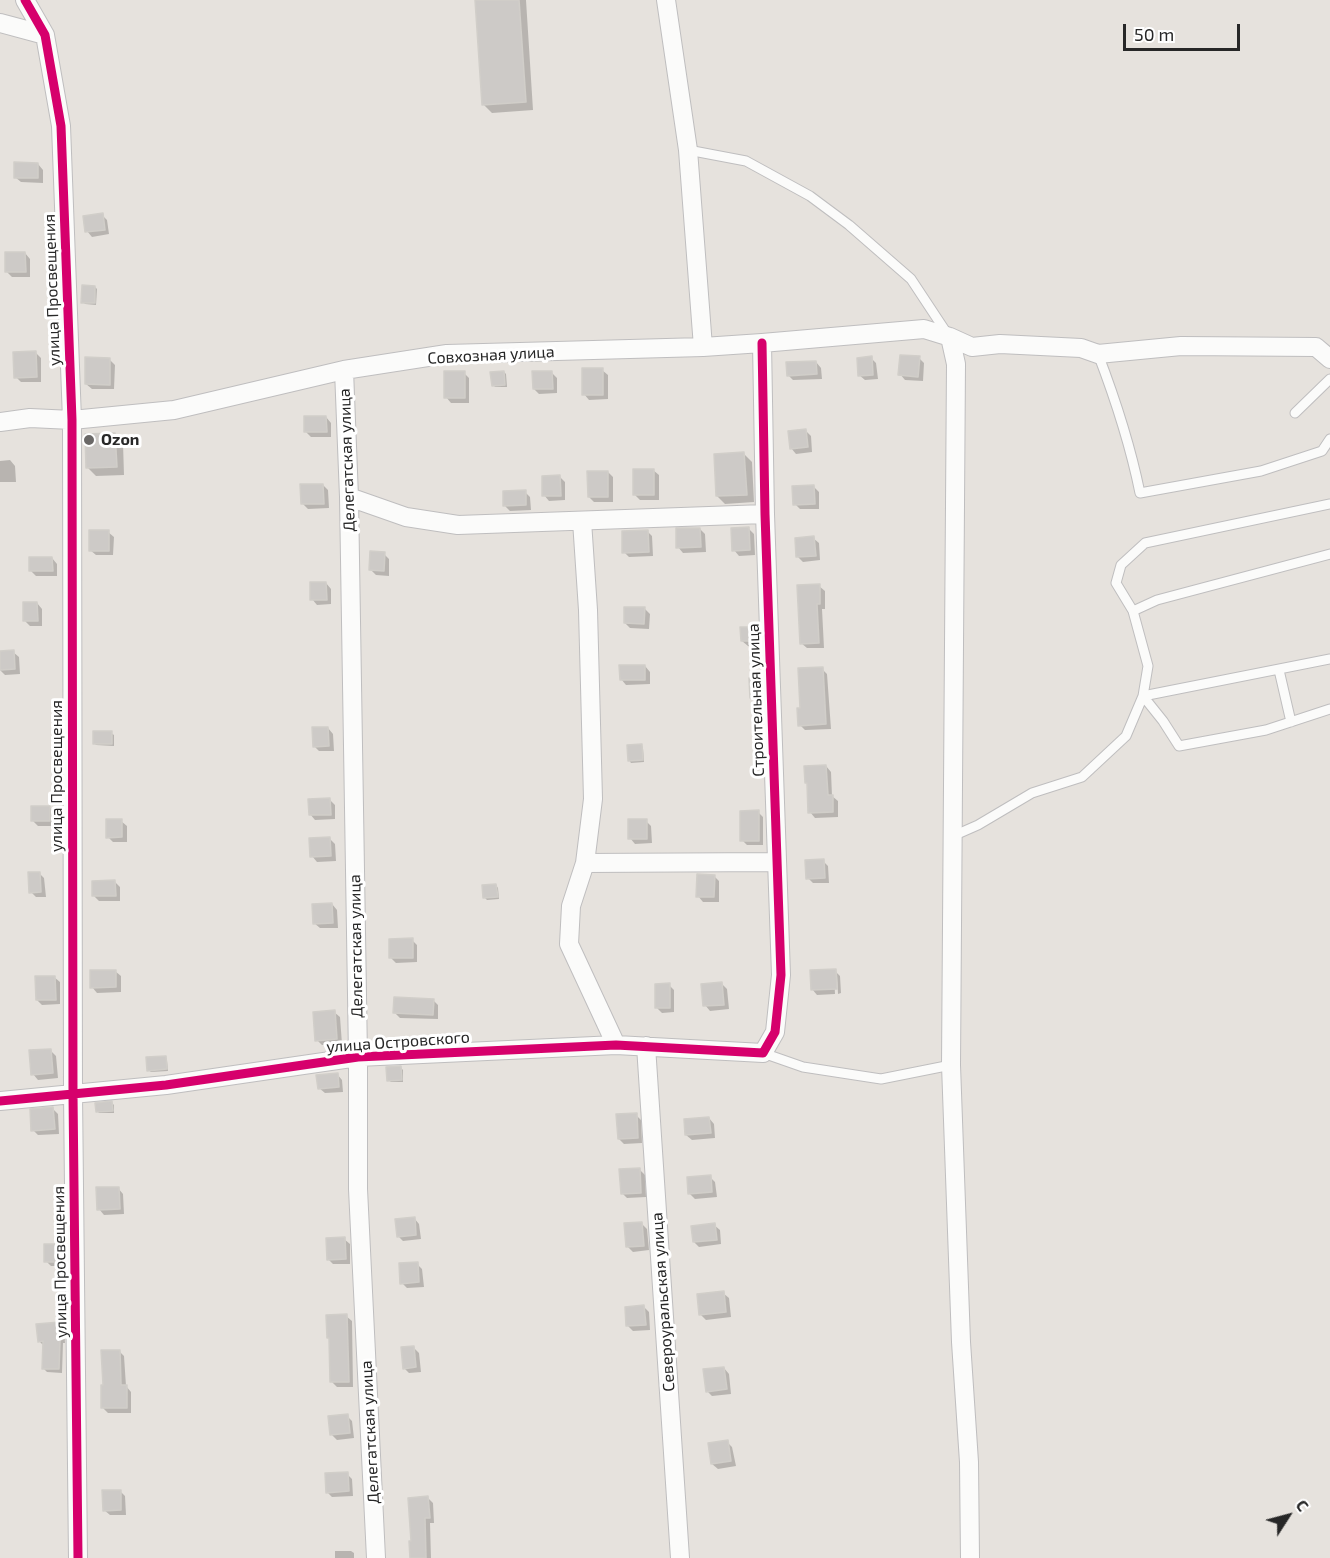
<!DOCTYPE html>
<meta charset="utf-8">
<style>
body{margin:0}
#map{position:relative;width:1330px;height:1558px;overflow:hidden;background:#e6e2dd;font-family:"Exo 2",sans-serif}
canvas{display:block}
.north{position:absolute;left:1258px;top:1486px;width:60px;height:60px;-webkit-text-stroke:4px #fff;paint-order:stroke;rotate:54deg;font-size:16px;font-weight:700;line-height:24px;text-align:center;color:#272727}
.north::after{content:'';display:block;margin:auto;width:21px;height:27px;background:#272727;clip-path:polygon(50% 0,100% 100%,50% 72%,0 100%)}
.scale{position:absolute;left:1123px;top:24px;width:117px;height:27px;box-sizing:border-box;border:3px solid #272727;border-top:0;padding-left:8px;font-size:18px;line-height:21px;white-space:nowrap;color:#272727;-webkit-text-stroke:4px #fff;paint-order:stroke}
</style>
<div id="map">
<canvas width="1330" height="1558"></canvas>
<div class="north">С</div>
<div class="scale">50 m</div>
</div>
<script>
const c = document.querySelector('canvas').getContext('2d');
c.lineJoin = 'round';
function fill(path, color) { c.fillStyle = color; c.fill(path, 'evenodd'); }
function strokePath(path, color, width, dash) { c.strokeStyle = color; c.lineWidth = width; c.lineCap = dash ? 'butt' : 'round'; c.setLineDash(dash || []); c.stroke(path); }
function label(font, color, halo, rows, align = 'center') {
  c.font = font + ' "Exo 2",sans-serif'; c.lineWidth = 6; c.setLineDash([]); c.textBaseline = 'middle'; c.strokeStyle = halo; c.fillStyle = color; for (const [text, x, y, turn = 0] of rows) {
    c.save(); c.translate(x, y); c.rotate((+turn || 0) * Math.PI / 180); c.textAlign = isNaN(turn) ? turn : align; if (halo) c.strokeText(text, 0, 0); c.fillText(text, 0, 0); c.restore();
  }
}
const shadow = new Path2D(`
 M476,0H526L533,110L492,113L483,104Z
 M38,164L43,170V183L21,182L15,177Z
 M102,215L107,220L109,234L92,237L87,231Z
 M25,253L30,259V277H12L6,271Z
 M95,287L97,289L96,305L85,304L83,302Z
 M35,352L41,358V382H21L16,377Z
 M871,358L876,363L878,379L865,380L859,375Z
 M919,358L924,363L923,381L905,380L900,374Z
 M109,359L115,365L114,389H92L86,384Z
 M816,362L821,368L822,379L793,380L788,375Z
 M602,370L608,375V399L589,400L584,394Z
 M504,372L506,374L507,387H495L493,385Z
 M551,372L557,378V393L539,394L534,389Z
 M464,373L469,378V403H451L446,397Z
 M326,417L331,423V437H311L306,432Z
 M806,431L811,436L812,452L796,454L791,448Z
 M115,435L123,443L124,475L96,476L88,468Z
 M744,454L752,462L754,502L725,504L717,496Z
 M10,460L15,466L16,482H0V461Z
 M653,470L659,475V500H640L635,495Z
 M608,472L613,477V502H594L589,497Z
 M560,477L565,482V500L549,501L544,495Z
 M323,485L328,490L329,508L308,509L303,504Z
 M814,487L819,492V509H800L795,504Z
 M525,492L530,497L531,510L510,511L505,506Z
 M748,528L754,534L755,555L739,556L734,550Z
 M700,529L705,534L706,552L683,553L678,547Z
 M647,531L652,536L653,556L629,557L624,552Z
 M108,532L114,537L113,555H96L90,550Z
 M813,538L819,543L820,560L803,562L798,557Z
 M384,554L389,559V576L376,575L371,570Z
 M52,558L57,564V576H36L31,571Z
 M326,583L331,589V604L317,605L312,599Z
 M819,586L825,591V609H822L824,648H807L801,643Z
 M37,603L42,609V626H30L25,621Z
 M645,609L650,614L649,629L630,628L625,623Z
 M757,628L762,633L763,646H748L742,641Z
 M13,652L19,657L20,674L5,675L0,670V653Z
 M645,666L650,672V684L626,685L621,679Z
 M822,669L827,674L831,729L805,730L800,725L801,710Z
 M759,679L764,684L765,702L757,703L752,698Z
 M328,728L333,734L334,751H319L314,746Z
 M111,733L114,735V746L96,745L94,743Z
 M641,746L643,748L644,762L631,763L629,760Z
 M826,766L831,772L832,796L838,801V817L815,818L810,812Z
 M330,800L335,805V819L315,820L310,814Z
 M49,807L55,812V826H38L33,821Z
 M758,812L763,817V845H747L742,840Z
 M121,821L127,826V842H113L108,837Z
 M646,821L651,826L652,843L635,844L630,838Z
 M330,839L335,844L336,861L317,862L312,856Z
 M823,861L828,866L829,883H813L808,878Z
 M39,873L44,878L46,897H36L31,892Z
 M714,876L719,881V902H703L698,896Z
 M115,882L120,887V901H99L94,896Z
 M496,885L498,888L499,899L487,900L485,898Z
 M332,904L337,910L338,928H320L314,923Z
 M412,940L417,945V962L396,963L390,957Z
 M115,971L121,976V992L97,993L92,987Z
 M835,971L840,976L841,993L838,994L837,974H834L835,994L817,995L812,989Z
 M54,977L60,982V1004L42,1005L37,1000Z
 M722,984L727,989L729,1009L710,1011L705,1005Z
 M669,985L674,990V1012L662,1013L656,1007Z
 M433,1000L438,1005V1019L400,1018L395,1013Z
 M334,1012L340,1017L342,1044L322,1045L317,1040Z
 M50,1050L56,1056L58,1078L38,1080L33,1074Z
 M165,1058L167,1060L168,1071L151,1072L148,1070Z
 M401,1068L403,1070V1082H391L388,1080Z
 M337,1074L342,1080L343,1092L325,1093L319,1088Z
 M112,1103L114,1105V1113H99L97,1111Z
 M53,1109L58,1114L59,1134L38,1135L33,1130Z
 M636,1115L641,1120L642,1143L624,1144L619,1139Z
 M709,1118L714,1124L715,1138L692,1140L686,1135Z
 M639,1169L645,1175L646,1197L627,1198L622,1193Z
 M710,1177L715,1182L717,1197L695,1199L689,1193Z
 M118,1188L123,1194L124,1214L104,1215L99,1209Z
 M414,1218L419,1224L421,1239L403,1241L398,1236Z
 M642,1224L647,1229L649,1250L633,1252L627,1246Z
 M714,1225L720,1230L721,1244L699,1247L694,1242Z
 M344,1239L350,1244V1264H333L328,1259Z
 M59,1245L64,1251L65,1266H51L46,1261Z
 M417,1264L422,1269L424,1287L407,1288L402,1283Z
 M723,1293L729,1298L731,1317L706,1320L700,1314Z
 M644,1307L649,1312L650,1330L633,1331L628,1326Z
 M346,1316L352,1321L353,1387H337L332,1382Z
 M60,1324L64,1328L65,1343H63L62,1373L47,1372L43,1368L44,1346L39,1341Z
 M414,1348L419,1353L421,1372L409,1373L404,1368Z
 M119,1351L124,1356L126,1386L131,1392V1413H108L102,1407Z
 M724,1368L729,1374L731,1394L712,1396L707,1391Z
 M347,1416L352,1421L354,1438L337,1440L331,1434Z
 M727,1442L732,1447L736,1466L718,1469L712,1464Z
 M347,1474L352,1479L353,1496L332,1497L327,1492Z
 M120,1491L125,1496L126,1515H110L104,1510Z
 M428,1498L433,1503L434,1523H430L431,1558H411Z
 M335,1551H351L354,1553V1558H335Z`);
const building = new Path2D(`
 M475,0H519L526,102L482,105Z
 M14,162L38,163V178H14Z
 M103,213L105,230L85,232L83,216Z
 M5,252H25L26,272H5Z
 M82,285L95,286V303H81Z
 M36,351L37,377L14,378L13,352Z
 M900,355L920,356L918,377L898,375Z
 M872,356L873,375L858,376L857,358Z
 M85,357L110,358V385L85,384Z
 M816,361L817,374L787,376L786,362Z
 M582,368H603V395H582Z
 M444,371H465V398H444Z
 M504,371L505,385L492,386L490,372Z
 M532,371H552L553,389H533Z
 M304,416H326L327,432H304Z
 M806,429L808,447L790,449L788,431Z
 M115,433L117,467L86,468L85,434Z
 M744,452L747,495L716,496L714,454Z
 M633,469H654V495H633Z
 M587,471H608V497H588Z
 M560,475L561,496H542V476Z
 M300,484H323L324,504H301Z
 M814,485L815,504L793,505L792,486Z
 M526,490V505L503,506V491Z
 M749,527L750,550L732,551L731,528Z
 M676,528H700L701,547L676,548Z
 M89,530H109V551H89Z
 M648,530L649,552L622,553V531Z
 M814,536L816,556L796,557L795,538Z
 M370,551L385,552L384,571L369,570Z
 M29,557H52L53,571H29Z
 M310,582H326L327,600H310Z
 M820,584V604H817L819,643L800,644L797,585Z
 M23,602H37L38,621H23Z
 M624,607H645L644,624L624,623Z
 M740,627H758V641H741Z
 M14,650L15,669L0,670V651Z
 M619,665H645V680H620Z
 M823,667L826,724L798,726L797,708H800L798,668Z
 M759,677L760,698H750L749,678Z
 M312,727H328L329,746L313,747Z
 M93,731H112V744H93Z
 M642,744L643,760L628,761L627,745Z
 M826,765L828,795H833V812L808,813L807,783H805L804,766Z
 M330,798L331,815H309L308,799Z
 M31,806H50V821H31Z
 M759,810V841H740V811Z
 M106,819H122V837L106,838Z
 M628,819H647V839H628Z
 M330,837L331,856L310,857L309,838Z
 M824,859L825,878L806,879L805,860Z
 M28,872H40L41,892L29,893Z
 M697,874L715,875L714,897H696Z
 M115,880L116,896H92V881Z
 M496,884L498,897L483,898L482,885Z
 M332,903L333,923L313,924L312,904Z
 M413,938V958H389V939Z
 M836,969L837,989L811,990L810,970Z
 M90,970H116V987L90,988Z
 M35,976H55L56,1000H36Z
 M722,982L724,1005L703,1006L701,984Z
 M670,983V1008H655V984Z
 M394,997L434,999L433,1015L393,1013Z
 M335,1010L337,1039L315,1041L313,1012Z
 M51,1049L53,1073L31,1075L29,1050Z
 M166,1056L167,1069L147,1071L146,1057Z
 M401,1066L402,1080L387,1081L386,1067Z
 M338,1073L339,1087L318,1089L316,1075Z
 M112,1101L113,1111L96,1112L95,1103Z
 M53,1107L55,1129L31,1131L30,1109Z
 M637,1113L638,1138L618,1139L616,1114Z
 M709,1117L711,1133L685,1135L684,1119Z
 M640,1168L641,1193L621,1194L619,1169Z
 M711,1175L712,1192L688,1194L687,1177Z
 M96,1187H119L120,1209L97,1210Z
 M415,1217L416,1235L397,1237L395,1219Z
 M642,1222L644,1246L626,1247L624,1223Z
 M715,1223L717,1240L693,1242L691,1226Z
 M345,1237L346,1259L327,1260L326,1238Z
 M44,1244H60V1262H44Z
 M418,1262L419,1282L400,1284L399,1263Z
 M724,1291L726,1312L699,1315L697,1294Z
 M644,1305L646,1325L626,1326L625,1307Z
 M347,1314L349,1382H330L329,1338H327L326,1315Z
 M60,1322L61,1340H60L59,1369H42L43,1341L38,1342L36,1324Z
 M414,1346L416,1367L403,1369L401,1347Z
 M101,1350H120L121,1385H127V1408H101V1385H103Z
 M724,1367L727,1389L706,1392L703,1369Z
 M348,1414L350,1433L330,1435L328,1416Z
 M728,1440L731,1461L711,1464L708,1443Z
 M348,1472L349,1491L326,1493L325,1473Z
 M102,1490H121V1510L103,1511Z
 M428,1496L430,1518H425L426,1558H410L409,1541H411L408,1498Z`);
const service = new Path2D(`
 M688,150L746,161L810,196L849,225L911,279L948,335
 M1098,354C1116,401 1130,444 1140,493L1261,471L1322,451L1330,439
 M1295,413L1330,379
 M1133,611L1157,600L1330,554
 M1330,659L1143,696L1163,721L1179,746L1266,730L1330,709
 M1279,670L1291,722
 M953,836L978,825L1032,793L1082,777L1126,736L1143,696L1148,666L1133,611L1116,583L1121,565L1145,543L1330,504
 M763,1053L803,1067L881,1079L951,1065`);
const minor = new Path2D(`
 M25,0L45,35L61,126L72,420L73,1094L78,1558
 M666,0L688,150L703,347
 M0,23L45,35
 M950,337L956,364L951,1065L961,1342L969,1462L970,1558
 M344,370L349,497L358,1057V1189L376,1558
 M0,422L30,418L72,420L174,410L344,370L447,354L703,347L762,343L924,329L950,337L972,347L1000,344L1081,348L1098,354L1181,346L1316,347L1330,359
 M349,497L406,517L458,525L765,514
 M582,521L588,610L593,799L585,863L571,906L569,944L616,1045
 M585,863L776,862
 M646,1046L680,1558
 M0,1101L166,1085L358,1057L616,1045L763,1053L775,1032L781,975L765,514L762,343`);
const cycleway = new Path2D(`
 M25,0L45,35L61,126L72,420L73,1094L78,1558
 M0,1101L166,1085L358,1057L616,1045L763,1053L775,1032L781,975L765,514L762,343`);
const markers = [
 [89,440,6,"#6a6867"]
];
const streetNames = [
 ["улица Просвещения",52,290,-92],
 ["Совхозная улица",491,355,-3],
 ["Делегатская улица",347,460,-92],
 ["Строительная улица",756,700,-92],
 ["улица Просвещения",57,776,-90],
 ["Делегатская улица",356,946,-91],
 ["улица Островского",398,1042,-4],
 ["улица Просвещения",60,1262,-91],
 ["Североуральская улица",663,1302,-94],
 ["Делегатская улица",370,1432,-93]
];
const poiNames = [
 ["Ozon",101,440]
];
fill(shadow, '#0003');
fill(building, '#cdcac7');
strokePath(building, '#d1cec9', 1.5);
strokePath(service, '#bfbebf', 11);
strokePath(minor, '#bfbebf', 20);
strokePath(service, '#fbfbfa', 9);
strokePath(minor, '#fbfbfa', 18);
strokePath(cycleway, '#d6006c', 9);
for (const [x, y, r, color] of markers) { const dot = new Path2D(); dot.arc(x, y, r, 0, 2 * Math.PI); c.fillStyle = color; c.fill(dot); strokePath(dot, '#fff', 2); }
label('16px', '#272727', '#fff', streetNames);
label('bold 16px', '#272727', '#fff', poiNames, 'left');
</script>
